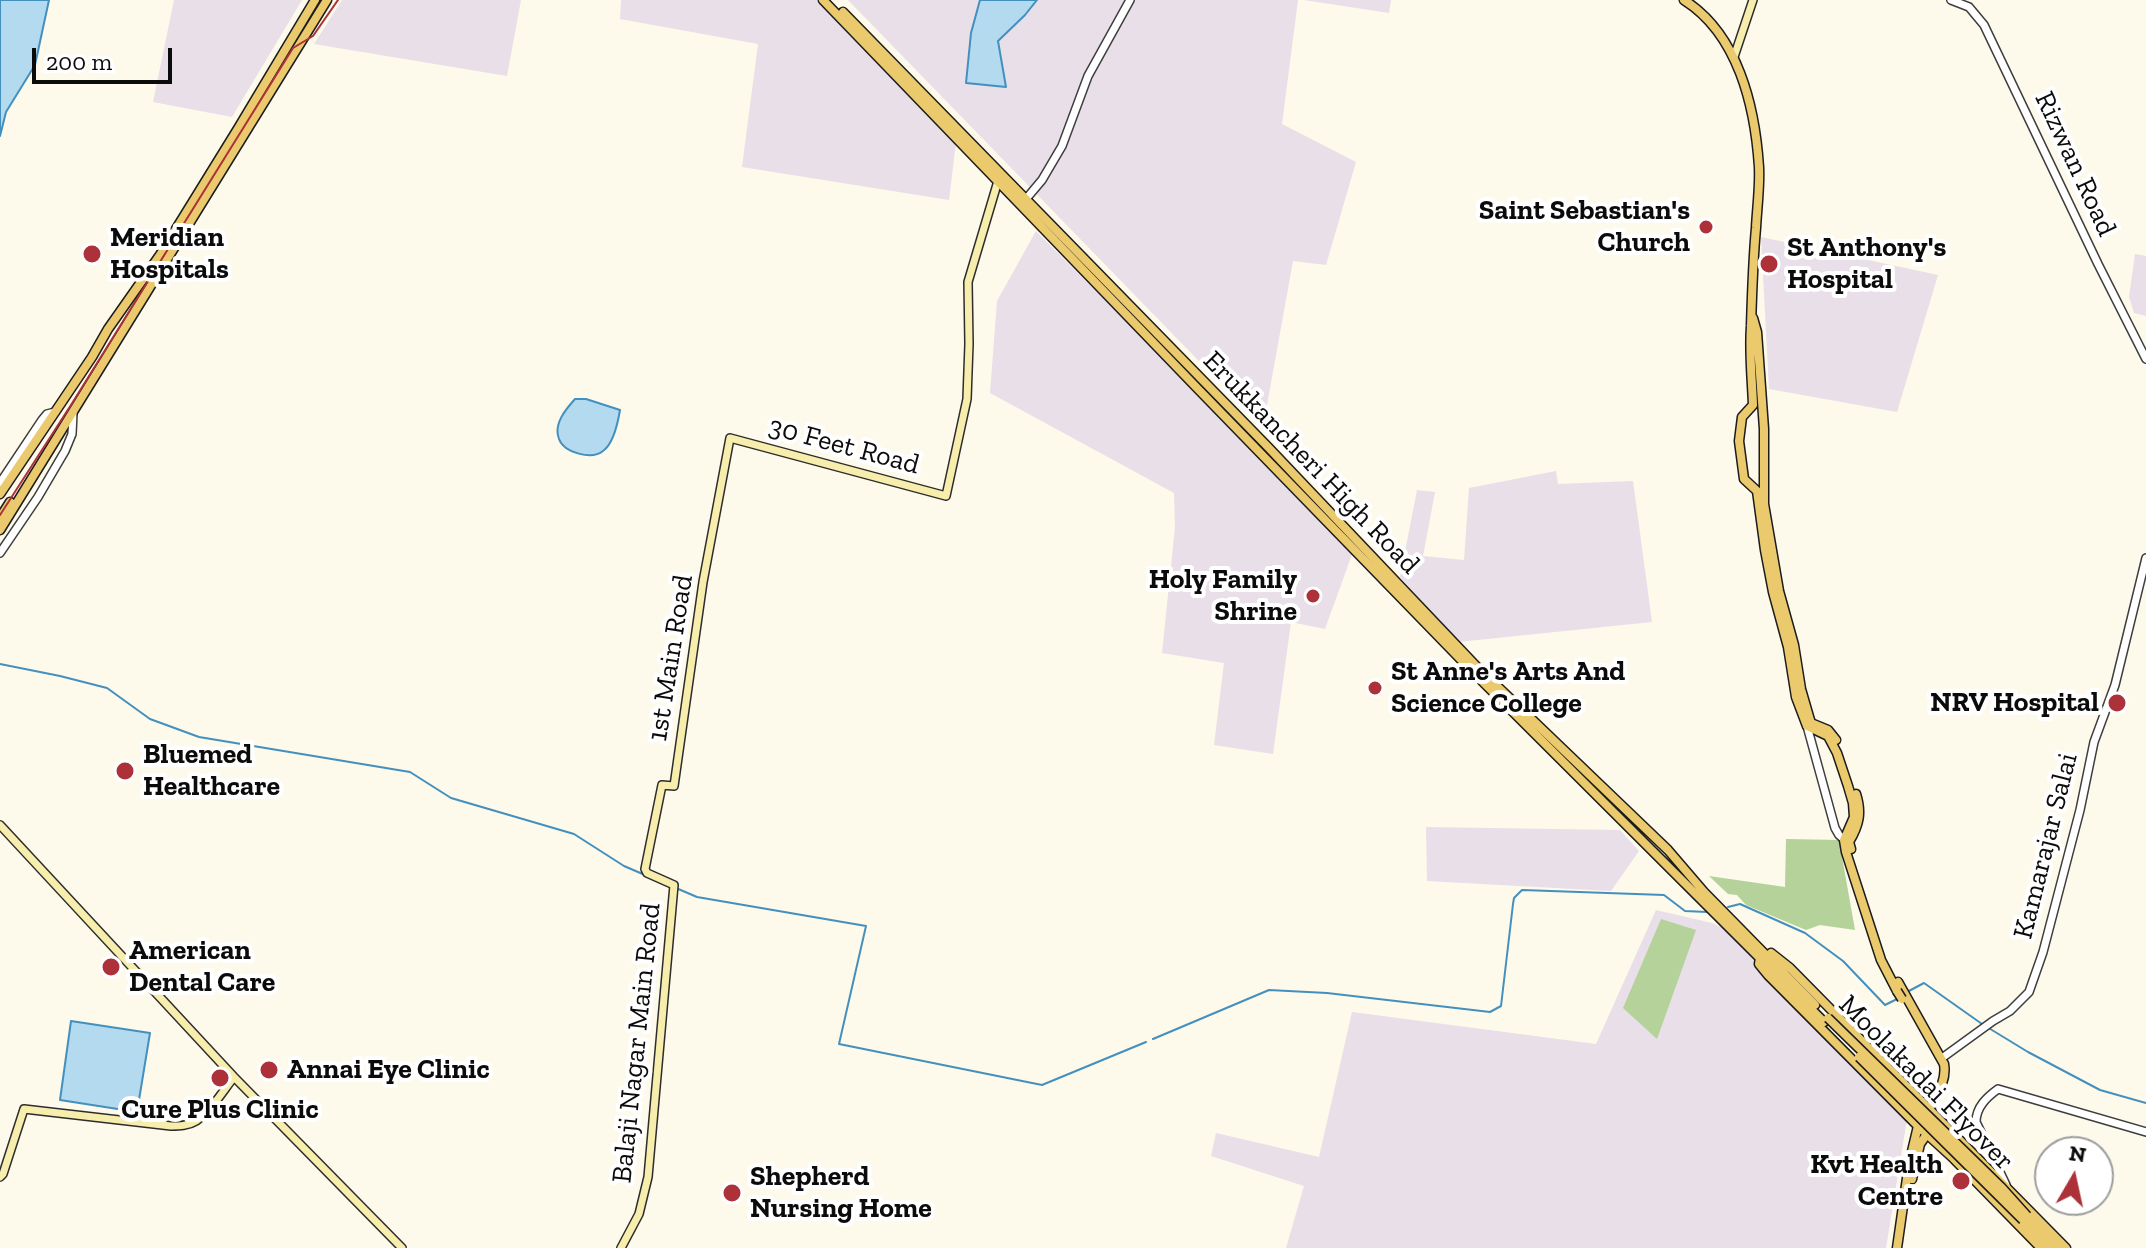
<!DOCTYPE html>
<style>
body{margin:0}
#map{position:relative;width:2146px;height:1248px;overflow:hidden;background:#fdf9eb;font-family:"Zilla Slab",serif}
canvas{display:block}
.north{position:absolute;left:2034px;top:1136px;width:80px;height:80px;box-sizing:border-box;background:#fff;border:2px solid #9d9d9d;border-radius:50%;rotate:9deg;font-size:22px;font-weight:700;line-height:32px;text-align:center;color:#0b0b0b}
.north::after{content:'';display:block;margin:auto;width:28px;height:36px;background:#ac3139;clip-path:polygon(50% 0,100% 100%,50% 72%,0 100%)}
.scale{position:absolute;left:32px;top:48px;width:140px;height:36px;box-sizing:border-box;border:4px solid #0b0b0b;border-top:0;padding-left:10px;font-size:24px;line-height:28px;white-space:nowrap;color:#0b0b0b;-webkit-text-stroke:6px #fff;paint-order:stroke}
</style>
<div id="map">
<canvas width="2146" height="1248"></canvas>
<div class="north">N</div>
<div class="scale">200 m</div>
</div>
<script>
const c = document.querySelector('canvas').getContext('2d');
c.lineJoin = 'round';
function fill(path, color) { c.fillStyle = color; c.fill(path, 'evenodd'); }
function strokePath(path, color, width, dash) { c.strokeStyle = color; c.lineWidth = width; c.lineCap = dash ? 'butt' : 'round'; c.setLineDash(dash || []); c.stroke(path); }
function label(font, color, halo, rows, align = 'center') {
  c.font = font + ' "Zilla Slab",serif'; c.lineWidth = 8; c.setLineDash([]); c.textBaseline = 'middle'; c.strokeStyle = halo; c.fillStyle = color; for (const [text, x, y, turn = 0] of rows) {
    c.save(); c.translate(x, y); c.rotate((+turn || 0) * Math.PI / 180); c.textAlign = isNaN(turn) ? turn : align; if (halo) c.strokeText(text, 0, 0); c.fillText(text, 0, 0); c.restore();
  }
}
const industrial = new Path2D(`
 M174,0H302L232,117L153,102Z
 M342,0H521L507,76L314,44Z
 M621,0H817L956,142L949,200L742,167L758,44L620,19Z
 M848,0H1298L1282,124L1356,162L1326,265L1293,261L1263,427Z
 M1304,0H1391L1389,13Z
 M1036,231L1354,549L1325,629L1291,622L1273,754L1214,745L1224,663L1162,653L1175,527L1174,493L990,393L997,301Z
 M1761,237L1938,275L1897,412L1769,389Z
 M2135,254L2146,256V316L2134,313L2129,297Z
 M1556,471L1558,484L1633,481L1652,622L1458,642L1400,577L1417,490L1435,492L1423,556L1464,560L1469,488Z
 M1426,827L1620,830L1639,851L1611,891L1427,881Z
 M1656,910L1712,923L1728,930L1907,1119L1886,1248H1286L1304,1186L1211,1156L1216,1133L1319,1157L1352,1012L1596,1044Z`);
const forest = new Path2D(`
 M1786,839L1839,840L1855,930L1820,925L1806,930L1746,905L1737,895L1728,894L1709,876L1785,887Z
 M1661,919L1696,930L1657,1039L1623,1008Z`);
const water = new Path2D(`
 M0,0H49L35,65L6,112L0,136Z
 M980,0H1037L1025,15L998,41L1006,87L966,83L971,33Z
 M575,399H586L620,410C618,422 613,444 603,451C592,460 564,453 559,439C553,424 566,409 575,399Z
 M71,1021L150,1033L137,1112L60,1100Z`);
const stream = new Path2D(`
 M0,664L60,676L107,688L150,719L199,737L410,772L451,798L574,834L624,866L645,875
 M676,888L697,897L866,926L839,1044L1042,1085L1146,1042
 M1728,907L1740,904L1805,933L1843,961L1885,1005L1899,998
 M1907,992L1924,983L1982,1024
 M1987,1027L2028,1052L2100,1090L2146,1103
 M1153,1039L1269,990L1327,993L1490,1012L1501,1006L1513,904L1514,898L1522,890L1664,895L1685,911L1707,912`);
const tertiary = new Path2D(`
 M1951,0L1969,7L1984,25L2098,264L2146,359
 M1026,199L1042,180L1062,146L1088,76L1130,0
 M0,483L42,420L47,414L55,412
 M0,553L38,497L65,451L72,434L73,413
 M1807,726L1835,828L1839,835L1848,843
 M1942,1058L1993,1021L2010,1011L2029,992L2043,952L2080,810L2094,742L2115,685L2146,558
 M2006,1185L1976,1122C1976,1107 1987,1097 1998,1089L2146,1132`);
const secondary = new Path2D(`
 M1734,57L1753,0
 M0,825L234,1077L402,1248
 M0,1177L3,1174L24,1109L171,1126C179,1126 188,1126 196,1121C211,1111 223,1091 234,1077
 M621,1248L639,1214L648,1177L674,885L647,873L645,869L662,785L674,786L703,582L730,438L946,496L967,399L969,344L968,282L998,181`);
const primary = new Path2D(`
 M823,0L1198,389L1475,674L1824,1022
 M1684,0C1738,34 1755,106 1759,167C1760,187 1757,208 1756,228C1753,260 1752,293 1751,326C1749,352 1752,379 1753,405L1742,417L1739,441L1744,479L1757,491L1765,550L1773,592L1788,647L1796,697L1807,726L1828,736L1837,753L1848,786L1853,803L1854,817L1844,840L1846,852L1881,960L1897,991
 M843,12L1268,447L1476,666L1668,850L1704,892L1815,1005
 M1753,318L1757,332L1764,429V504L1779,591L1794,645L1801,689L1810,720L1811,723L1828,730L1836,740
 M0,494L92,357L108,329L160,255L239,127L315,0
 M0,518L10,502
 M0,530L327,0
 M1851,849L1849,842C1859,825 1862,813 1856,794
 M1771,953L1790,968L2066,1248
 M1760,958L1759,964L1768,975L1918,1126L1952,1157L2041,1248
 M1898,982L1944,1064C1947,1081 1937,1094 1929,1109
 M1912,1179L1920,1144L1927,1134
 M2027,1216L2057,1248
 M2023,1220L2049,1248
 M1897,1248L1909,1164L1918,1126`);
const rail = new Path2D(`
 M0,515L71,405L293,48L313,36L338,0`);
const primaryBridge = new Path2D(`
 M1897,991L1902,999
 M1828,1018L2001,1187L2027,1216
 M1859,1057L2023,1220`);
const markers = [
 [1706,227,8,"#ac3139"],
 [92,254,10,"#ac3139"],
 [1769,264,10,"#ac3139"],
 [1313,596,8,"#ac3139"],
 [1375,688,8,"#ac3139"],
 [2117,703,10,"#ac3139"],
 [125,771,10,"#ac3139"],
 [111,967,10,"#ac3139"],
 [269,1070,10,"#ac3139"],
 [220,1078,10,"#ac3139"],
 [1961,1181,10,"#ac3139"],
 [732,1193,10,"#ac3139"]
];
const streetNames = [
 ["Rizwan Road",2075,164,65],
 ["30 Feet Road",844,446,15],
 ["Erukkancheri High Road",1311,463,46],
 ["1st Main Road",671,658,-81],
 ["Kamarajar Salai",2046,846,-76],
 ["Balaji Nagar Main Road",637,1043,-84],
 ["Moolakadai Flyover",1926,1083,45]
];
const poiNames = [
 ["Saint Sebastian's",1690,211,"right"],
 ["Church",1690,243,"right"],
 ["Meridian",110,238],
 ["Hospitals",110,270],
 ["St Anthony's",1787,248],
 ["Hospital",1787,280],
 ["Holy Family",1297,580,"right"],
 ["Shrine",1297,612,"right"],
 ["St Anne's Arts And",1391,672],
 ["Science College",1391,704],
 ["NRV Hospital",2099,703,"right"],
 ["Bluemed",143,755],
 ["Healthcare",143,787],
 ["American",129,951],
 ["Dental Care",129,983],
 ["Annai Eye Clinic",287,1070],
 ["Cure Plus Clinic",220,1110,"center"],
 ["Kvt Health",1943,1165,"right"],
 ["Centre",1943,1197,"right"],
 ["Shepherd",750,1177],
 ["Nursing Home",750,1209]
];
fill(industrial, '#e8dfe9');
fill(forest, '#b4d299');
fill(water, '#b4daef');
strokePath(water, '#4390bf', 2);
strokePath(stream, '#4390bf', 2);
strokePath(tertiary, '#3e3e3e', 10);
strokePath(secondary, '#2d2d2d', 10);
strokePath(primary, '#1c1c1c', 11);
strokePath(tertiary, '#fff', 7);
strokePath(secondary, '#f7edac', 7);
strokePath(primary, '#ebca6d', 8);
strokePath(rail, '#ac3139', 2);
strokePath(primaryBridge, '#1c1c1c', 11, []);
strokePath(primaryBridge, '#ebca6d', 8);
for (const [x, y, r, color] of markers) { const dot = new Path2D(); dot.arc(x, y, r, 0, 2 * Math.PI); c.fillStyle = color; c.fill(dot); strokePath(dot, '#fff', 3); }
label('28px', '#0b0b0b', '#fff', streetNames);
label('bold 28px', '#0b0b0b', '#fff', poiNames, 'left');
</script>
